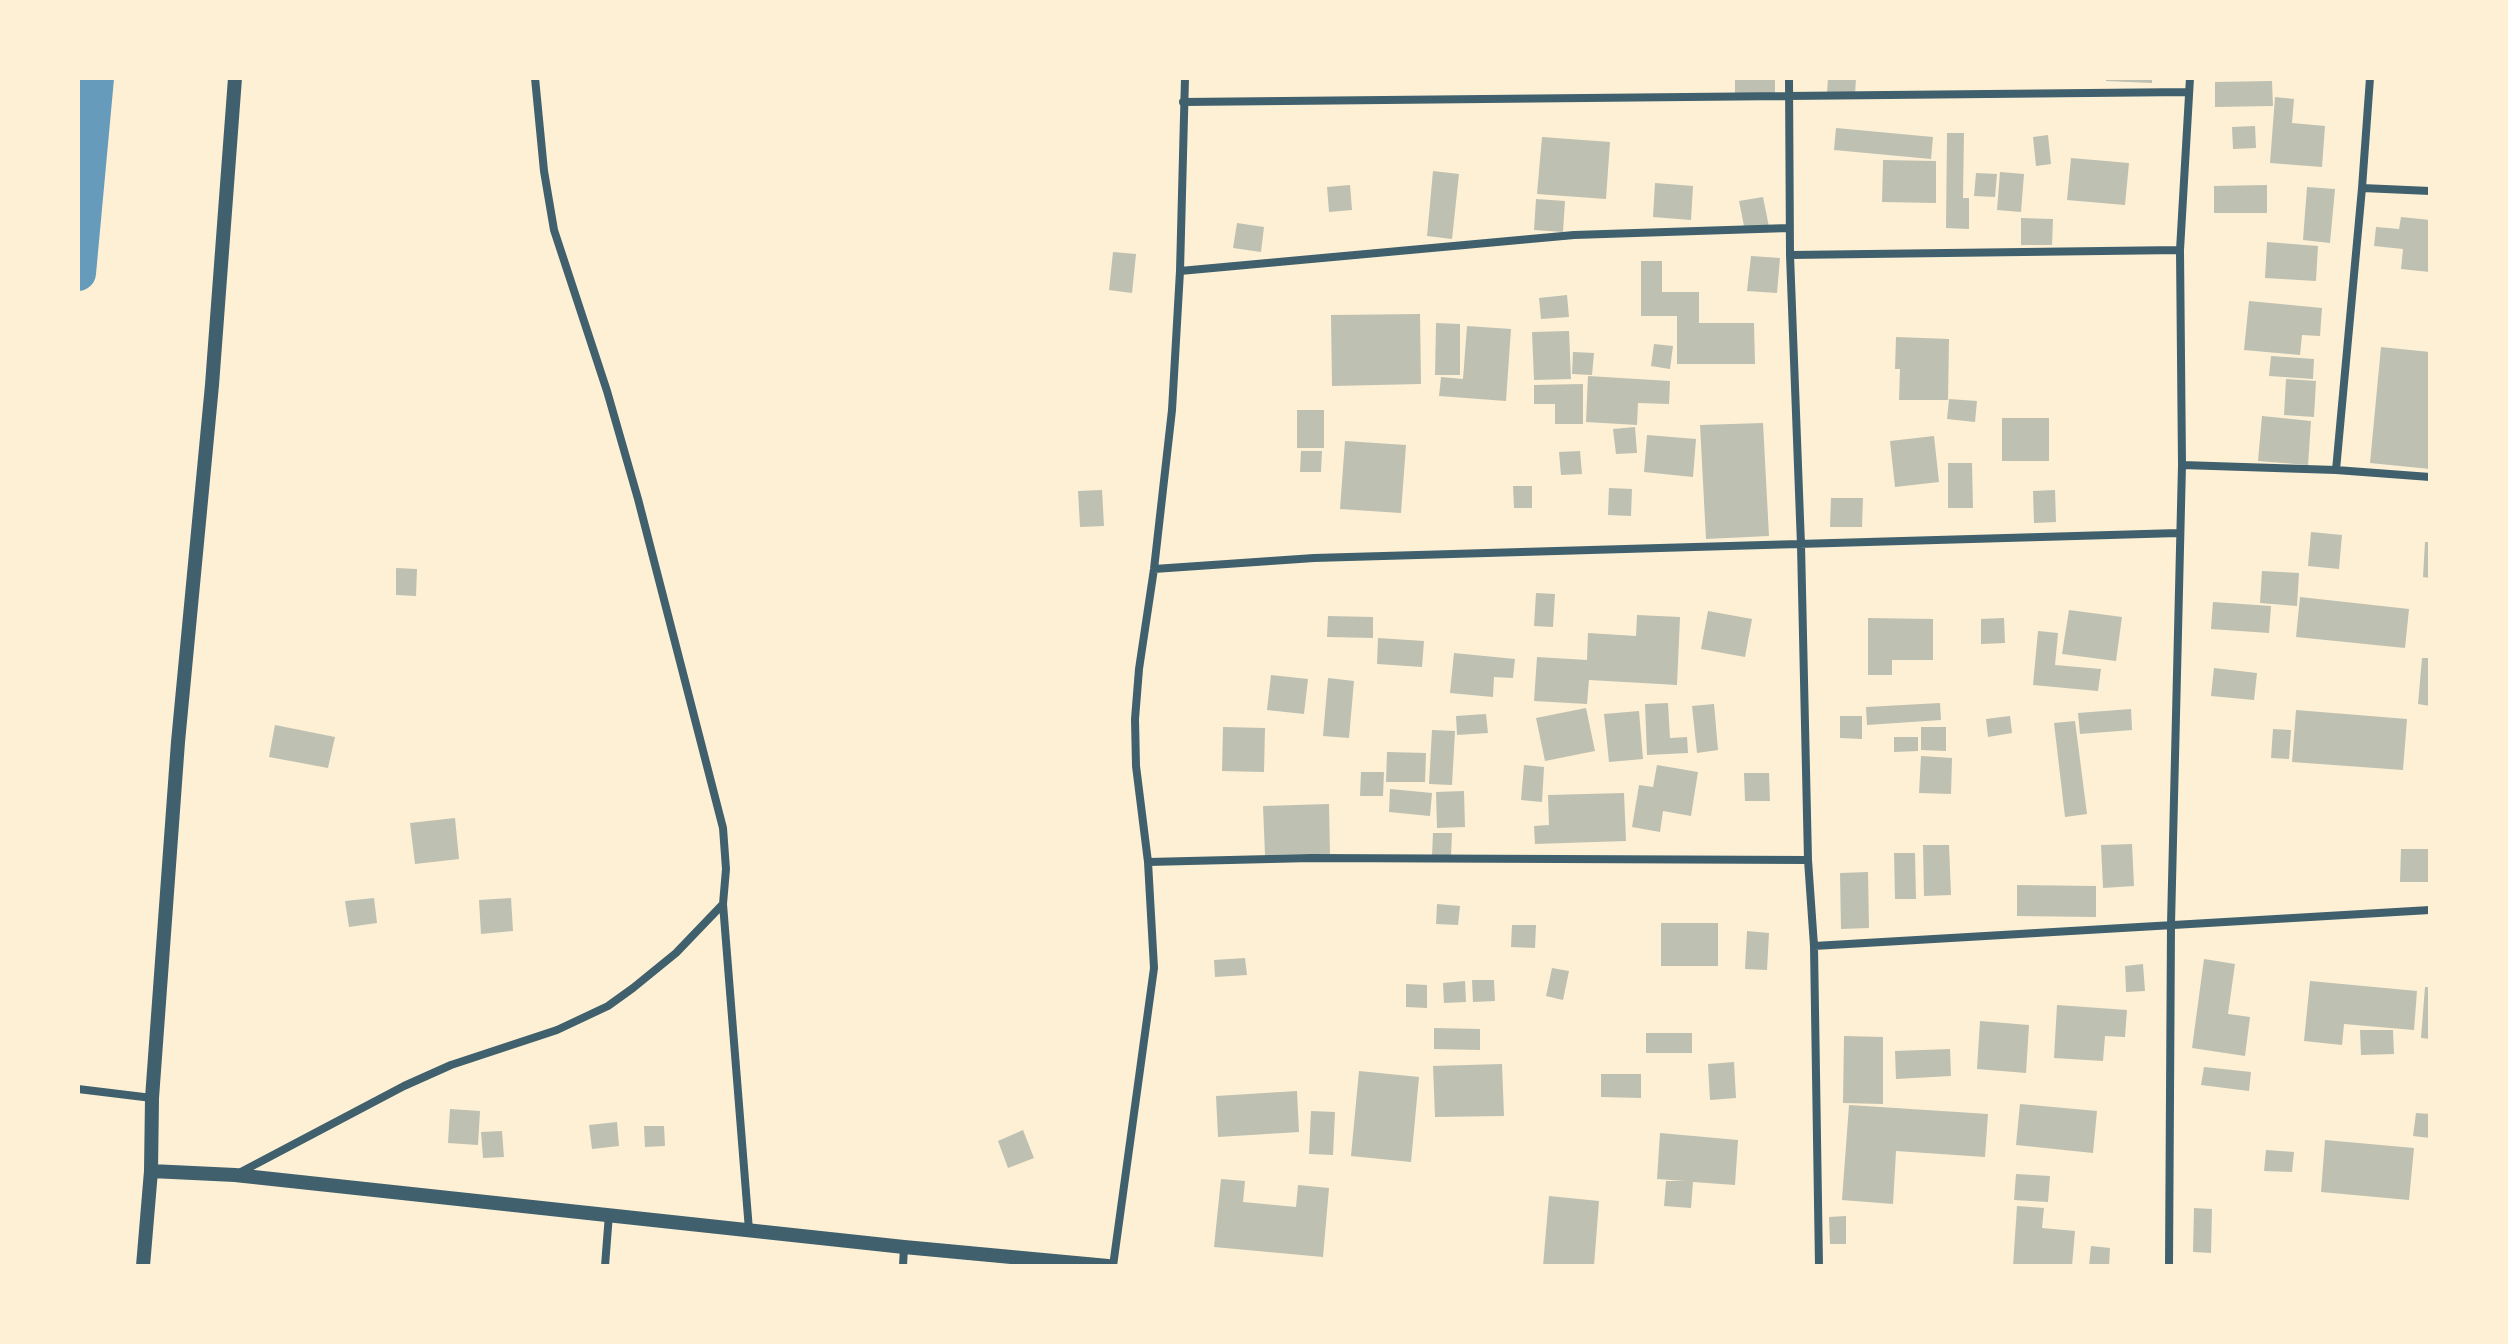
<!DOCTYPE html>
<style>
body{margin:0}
#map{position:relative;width:2508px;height:1344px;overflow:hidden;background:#fdf0d5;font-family:Commissioner,sans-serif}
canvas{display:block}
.frame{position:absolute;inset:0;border:80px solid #fdf0d5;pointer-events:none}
</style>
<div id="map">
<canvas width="2508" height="1344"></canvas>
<div class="frame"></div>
</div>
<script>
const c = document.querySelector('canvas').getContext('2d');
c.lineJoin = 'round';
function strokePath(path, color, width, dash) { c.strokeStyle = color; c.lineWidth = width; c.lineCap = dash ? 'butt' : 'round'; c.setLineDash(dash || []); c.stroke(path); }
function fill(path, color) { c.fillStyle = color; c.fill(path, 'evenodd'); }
const canal = new Path2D(`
 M78,273L96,78`);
const building = new Path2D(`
 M1735,78H1775V96L1735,94Z
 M1828,78H1856L1855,95L1827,94Z
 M2106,78H2152V83L2106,81Z
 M2272,81L2273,106L2215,107V82Z
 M2275,97L2294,99L2292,123L2325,126L2322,167L2270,163Z
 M2255,126L2256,148L2233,149L2232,127Z
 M1836,128L1933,137L1931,159L1834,150Z
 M1947,133H1964L1963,198H1969V229L1946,228Z
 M2048,135L2051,164L2036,166L2033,137Z
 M1542,137L1610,142L1606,199L1537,194Z
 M2071,158L2129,163L2125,205L2067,200Z
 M1883,160L1936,161V203L1882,202Z
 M1433,171L1459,174L1452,239L1427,236Z
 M2000,172L2024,174L2021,212L1997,210Z
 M1976,173L1997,174L1995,197L1974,196Z
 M1655,183L1693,186L1691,220L1653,217Z
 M1350,185L1352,210L1329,212L1327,187Z
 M2267,185V213H2214V186Z
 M2307,187L2335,189L2330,243L2303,240Z
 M1763,197L1769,227L1745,231L1739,201Z
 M1536,199L1565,201L1563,232L1534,230Z
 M2401,217L2430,220V272L2401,269L2403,249L2374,246L2376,227L2399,229Z
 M2021,218L2053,219L2052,245H2021Z
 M1237,223L1264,227L1261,252L1233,248Z
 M2267,242L2318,246L2316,281L2265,278Z
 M1113,252L1136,254L1132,293L1109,290Z
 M1751,256L1780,258L1777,293L1747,291Z
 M1641,261H1662V292H1699V323H1754L1755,364H1677V316H1641Z
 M1567,295L1569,317L1541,319L1539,298Z
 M2249,301L2322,308L2320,336L2302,335L2300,355L2244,350Z
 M1420,314L1421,384L1332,386L1331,315Z
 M1436,323L1460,324V375H1435Z
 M1467,326L1511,329L1506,401L1439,396L1441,377L1463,379Z
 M1569,331L1571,379L1534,380L1532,332Z
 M1896,337L1949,339L1948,400H1899L1900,369H1895Z
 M1654,344L1673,346L1670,369L1651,366Z
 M2381,347L2430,352V469L2370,463Z
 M1573,352L1594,353L1592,375L1572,374Z
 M2271,356L2314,359L2313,379L2269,376Z
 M1588,376L1670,381L1669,404L1638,403L1637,425L1586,422Z
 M2286,379L2316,381L2314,417L2284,415Z
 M1583,384V424H1555V404H1534V385Z
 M1949,399L1977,401L1975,422L1947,419Z
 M1297,410H1324V448H1297Z
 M2262,416L2311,421L2308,465L2258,461Z
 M2002,418H2049V461H2002Z
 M1763,423L1769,536L1706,539L1700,425Z
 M1635,427L1637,453L1616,454L1613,429Z
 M1647,435L1696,439L1693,477L1644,472Z
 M1934,436L1939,482L1895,487L1890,441Z
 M1345,441L1406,445L1401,513L1340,509Z
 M1301,451H1322L1321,472H1300Z
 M1580,451L1582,474L1561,475L1559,452Z
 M1948,463H1972L1973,508H1948Z
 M1513,486H1532V508H1514Z
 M1609,488L1632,489L1631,516L1608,515Z
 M1102,490L1104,526L1080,527L1078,491Z
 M2055,490L2056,522L2034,523L2033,491Z
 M1831,498H1863L1862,527H1830Z
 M2311,532L2342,535L2339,569L2308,566Z
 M2425,542H2430V578L2423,577Z
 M396,568L417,569L416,596L396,595Z
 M2262,571L2299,573L2297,606L2260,603Z
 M1536,593L1555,594L1553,627L1534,626Z
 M2300,597L2409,609L2405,648L2296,637Z
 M2213,602L2271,606L2269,633L2211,629Z
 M2069,610L2122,617L2116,661L2062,654Z
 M1708,611L1752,619L1745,657L1701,649Z
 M1637,615L1680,617L1677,685L1589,680L1587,704L1534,701L1537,657L1587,660L1588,633L1636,636Z
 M1328,616L1373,617V638L1327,637Z
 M1868,618L1933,619V660H1892V675H1868Z
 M2004,618L2005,643L1981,644V619Z
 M2038,631L2058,633L2055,665L2101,669L2098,691L2033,685Z
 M1378,638L1424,641L1422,667L1377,664Z
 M1454,653L1515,659L1513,678L1494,677L1493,697L1450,693Z
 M2422,658H2430V706L2418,704Z
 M2214,668L2257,673L2254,700L2211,696Z
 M1271,675L1308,679L1304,714L1267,710Z
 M1328,678L1354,681L1349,738L1323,736Z
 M1668,703L1670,738L1687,737L1688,753L1647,755L1645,704Z
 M1940,703L1941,720L1867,725L1866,707Z
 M1714,704L1718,750L1697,753L1692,706Z
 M1586,708L1595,751L1545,761L1536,718Z
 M2131,709L2132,730L2080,734L2078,713Z
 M2296,710L2407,719L2403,770L2292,762Z
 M1639,711L1643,759L1609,762L1604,714Z
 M1486,714L1488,733L1457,735L1456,716Z
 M1840,716H1862V739L1840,738Z
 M2010,716L2012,733L1988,737L1986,719Z
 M2075,721L2087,814L2065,817L2054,723Z
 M275,725L335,737L328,768L269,757Z
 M1223,727L1265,728L1264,772L1222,771Z
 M1921,727H1946V751L1921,750Z
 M2273,729L2291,730L2289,759L2271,758Z
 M1432,730L1455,731L1452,785L1429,784Z
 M1894,737H1918V751L1894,752Z
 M1387,752L1426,753L1425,782H1386Z
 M1921,756L1952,758L1951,794L1919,793Z
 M1524,765L1544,767L1542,802L1521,800Z
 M1657,765L1698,772L1691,816L1663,811L1660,832L1632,827L1639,785L1653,787Z
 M1361,772H1384L1383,796H1360Z
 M1744,773H1769L1770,801H1745Z
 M1390,789L1432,793L1430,816L1389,812Z
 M1464,791L1465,827L1437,828L1436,792Z
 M1624,793L1626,841L1535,844L1534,826L1549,825L1548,795Z
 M1329,804L1330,854L1265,855L1263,806Z
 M455,818L459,859L415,864L410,823Z
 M1433,833H1452L1451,856H1432Z
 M2132,844L2134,886L2103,888L2101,845Z
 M1923,845H1949L1951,895L1924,896Z
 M2401,849H2430V882H2400Z
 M1894,853H1915L1916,899H1895Z
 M1868,872L1869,928L1841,929L1840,873Z
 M2017,885L2096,886V917L2017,916Z
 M374,898L377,923L349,927L345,901Z
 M511,898L513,931L481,934L479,900Z
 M1437,904L1460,906L1458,925L1436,924Z
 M1661,923H1718V966H1661Z
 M1512,925H1536L1535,948L1511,947Z
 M1747,931L1769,933L1767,970L1745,969Z
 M1245,958L1247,975L1215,977L1214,960Z
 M2204,959L2235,964L2228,1014L2250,1017L2245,1056L2192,1048Z
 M2143,964L2145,991L2126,992L2125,966Z
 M1552,968L1569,971L1563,1000L1546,996Z
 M1472,980H1494L1495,1001L1473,1002Z
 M1465,981L1466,1002L1444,1003L1443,983Z
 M2310,981L2417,991L2414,1030L2344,1024L2342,1045L2304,1041Z
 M1406,984L1427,985V1008L1406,1007Z
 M2425,987H2430V1039L2421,1038Z
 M2057,1005L2127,1010L2125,1037L2105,1036L2103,1061L2054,1058Z
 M1980,1021L2029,1025L2026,1073L1977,1069Z
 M1434,1028L1480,1029V1050L1434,1049Z
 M2360,1030H2393L2394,1054L2361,1055Z
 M1646,1033H1692V1053H1646Z
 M1844,1036L1883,1037V1104L1843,1103Z
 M1950,1049L1951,1076L1896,1079L1895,1051Z
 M1734,1062L1736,1098L1710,1100L1708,1064Z
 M1502,1064L1504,1116L1435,1117L1433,1066Z
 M2204,1067L2251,1072L2249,1091L2201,1085Z
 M1359,1071L1419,1077L1411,1162L1351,1156Z
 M1601,1074H1641V1098L1601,1097Z
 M1297,1091L1299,1132L1218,1137L1216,1096Z
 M2020,1104L2097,1111L2093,1153L2016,1145Z
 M1849,1105L1988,1114L1985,1157L1896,1151L1893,1204L1842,1200Z
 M450,1109L480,1111L478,1145L448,1143Z
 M1311,1111L1335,1112L1333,1155L1309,1154Z
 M2416,1113L2430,1114V1138L2413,1136Z
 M617,1122L619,1146L592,1149L589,1125Z
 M644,1126H664L665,1146L645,1147Z
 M1023,1130L1034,1158L1008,1168L998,1141Z
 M502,1131L504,1157L483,1158L481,1132Z
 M1660,1133L1738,1140L1735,1185L1693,1182L1691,1208L1664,1206L1666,1181H1685L1657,1179Z
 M2325,1140L2414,1148L2409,1200L2321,1192Z
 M2266,1150L2294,1152L2292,1172L2264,1171Z
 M2016,1174L2050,1176L2048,1202L2014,1200Z
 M1221,1179L1245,1181L1243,1202L1296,1207L1298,1185L1329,1188L1323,1257L1214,1247Z
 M1549,1196L1599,1201L1594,1266H1543Z
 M2017,1206L2044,1208L2042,1228L2075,1231L2072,1266H2013Z
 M2194,1208L2212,1209L2211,1253L2193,1252Z
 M1846,1216V1244H1830L1829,1217Z
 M2091,1246L2110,1248L2109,1266H2089Z`);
const minor = new Path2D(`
 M1789,78L1790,255L1801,545L1808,860L1814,946L1819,1266
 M1183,102L2189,92
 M2362,188L2430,191
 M1790,255L2180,250
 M1180,271L1574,235L1789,228
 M2182,465L2336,470L2430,477
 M2336,470L2362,188L2370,78
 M1154,569L1314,558L2179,533
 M1148,862L1311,858L1808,860
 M723,904L749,1230
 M1814,946L2430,910
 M78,1089L152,1098
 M239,1173L404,1086L451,1065L557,1030L608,1006L633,988L676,953L723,904L726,869L723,828L638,499L607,391L554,230L544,171L535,78
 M605,1266L609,1214
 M903,1266L904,1247
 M1113,1266L1154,968L1148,862L1136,766L1135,719L1139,669L1154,569L1172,410L1180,271L1185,78
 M2169,1266L2171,924L2182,465L2180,250L2190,78`);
const tertiary = new Path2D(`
 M151,1171L235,1175L904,1247L1108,1266
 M143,1266L151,1171L152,1098L178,742L212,385L235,78`);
strokePath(canal, '#669bbc', 36);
fill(building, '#bec0b2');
strokePath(minor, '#3f606c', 8);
strokePath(tertiary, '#3f606c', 14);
</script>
